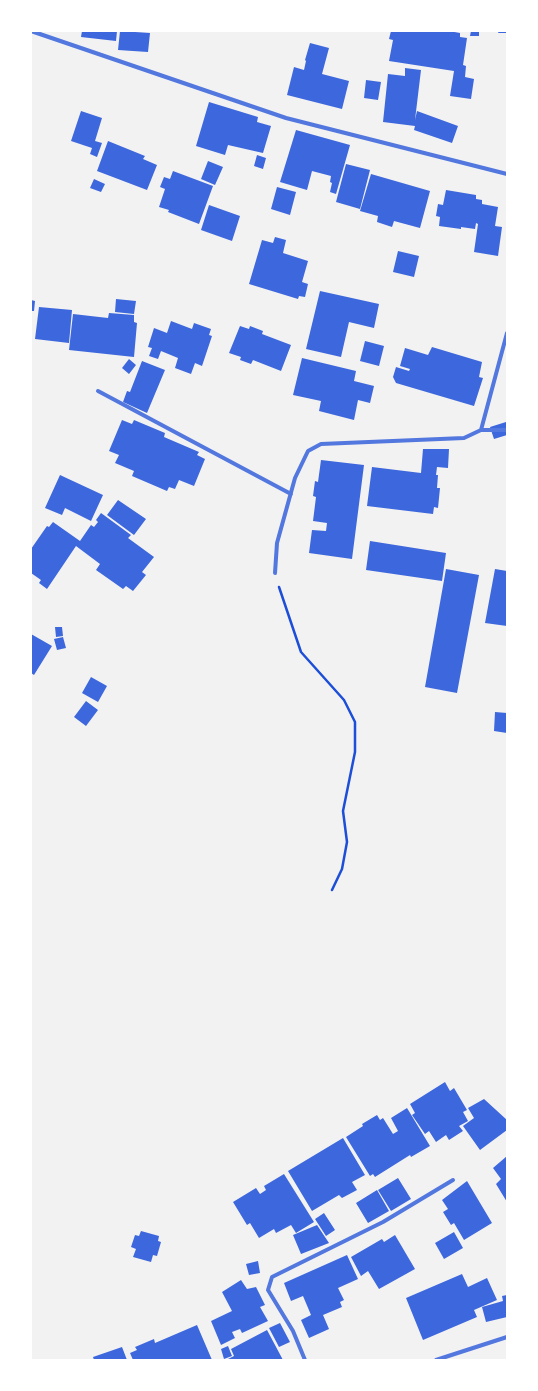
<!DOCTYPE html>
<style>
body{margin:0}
#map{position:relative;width:538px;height:1391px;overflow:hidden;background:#f2f2f2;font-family:"Playfair Display",serif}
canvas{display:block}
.frame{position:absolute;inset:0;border:32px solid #fff;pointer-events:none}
</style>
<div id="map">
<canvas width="538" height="1391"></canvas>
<div class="frame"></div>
</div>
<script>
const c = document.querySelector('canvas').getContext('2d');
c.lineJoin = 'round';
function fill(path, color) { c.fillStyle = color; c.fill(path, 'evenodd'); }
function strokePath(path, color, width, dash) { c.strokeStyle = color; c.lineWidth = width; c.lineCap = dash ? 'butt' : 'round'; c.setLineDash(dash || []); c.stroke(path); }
const building = new Path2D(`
 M82,31H117L116,41L81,37Z
 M120,31L150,33L148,52L118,50Z
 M391,31H449L460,33V37L467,38L463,65L466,66L465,77L474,79L471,99L450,96L454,71L389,61L393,40L389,39Z
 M471,31H479V36H470Z
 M499,31H507V33H498Z
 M310,43L329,48L322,74L349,81L342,109L287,95L294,67L304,70L306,61L305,60Z
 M405,68L421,70L415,120L417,111L458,126L452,143L414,130L415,126L383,122L388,74L405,76Z
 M366,80L381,82L378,100L364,98Z
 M209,102L258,117L257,122L271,126L263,153L228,145L225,155L196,146Z
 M81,111L102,118L95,141L102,143L97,157L90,154L92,148L71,141Z
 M296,130L350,145L336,194L330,192L332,183L330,182L331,176L312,171L307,190L280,182Z
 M108,141L145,156L143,159L157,165L147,190L97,171Z
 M257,155L266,158L263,169L254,166Z
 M208,161L223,167L215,185L201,179Z
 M346,164L370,170L360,209L336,202Z
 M173,171L213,186L199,224L168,212L169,210L159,207L165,189L160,187L164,177L170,179Z
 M371,174L430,191L420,228L394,221L392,227L377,222L378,216L360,211Z
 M94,179L105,184L101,192L90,188Z
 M277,187L296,192L290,215L271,209Z
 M446,190L476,195V199L482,200V204L498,207L495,226L502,227L498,256L474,252L478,224L476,223L475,229L461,227V229L439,226L440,217L436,216L438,204L443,205Z
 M209,205L240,216L232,241L201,230Z
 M275,237L286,240L283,253L308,261L302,282L308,284L305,297L299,296L298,299L249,284L262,240L273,243Z
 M398,251L419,256L414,277L393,272Z
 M320,291L379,304L374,328L349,322L341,357L306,349Z
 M116,299L136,301L134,314L115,312Z
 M31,300L35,301L34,311H31Z
 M39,307L72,310L69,343L35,339Z
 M109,313L134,315V322L137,323L134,357L69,350L73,314L108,318Z
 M171,321L192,329L194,323L211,329L209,335L212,336L202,366L195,363L191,374L175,368L178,358L161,351L158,359L149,356L152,348L148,347L154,328L167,333Z
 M240,326L249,329L250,326L263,331L262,334L291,345L281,371L253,360L251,364L240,360L241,357L229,353Z
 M365,341L384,346L379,366L360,361Z
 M432,347L482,362L479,377L483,378L474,406L396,383L393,377L396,367L409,371L410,369L400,366L405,348L428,355Z
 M302,358L356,371L354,381L374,386L370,403L358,400L354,420L319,411L321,401L293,395Z
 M129,359L136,365L129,374L122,368Z
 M142,361L165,370L147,413L123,402L127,391L130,392Z
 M122,420L132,424L134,420L165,433L164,437L199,452L197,455L205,459L194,486L179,480L175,489L169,487L167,491L132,476L134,471L115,463L119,455L109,451Z
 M506,422L507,435L494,439L490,427Z
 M423,449H449L448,468L437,467L436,475H438L437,488H440L438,508L434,507L433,514L367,506L372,467L421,473Z
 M321,460L364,465L352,559L309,553L312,530L326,531L327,523L313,521L316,497L313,496L315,481L318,482Z
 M60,475L103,495L91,521L65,508L62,515L45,508Z
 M118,500L146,519L134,535L107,515Z
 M101,513L131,535L128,538L154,557L142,572L146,575L133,591L126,586L123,589L96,570L100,564L76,546L47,589L39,583L41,580L31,573V549L47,526L49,527L53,522L80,541L91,525L94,527L98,522L96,520Z
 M370,541L446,553L442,581L366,570Z
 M446,569L479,575L457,693L425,687Z
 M495,569L507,571V626L485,623Z
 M55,627H62L63,636L56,637Z
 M31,634L52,646L34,675L31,673Z
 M63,637L66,648L57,650L54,639Z
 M91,677L107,686L98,702L82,693Z
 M86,701L98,710L86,726L74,717Z
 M495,712L507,713V733L494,731Z
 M445,1082L450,1091L454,1088L467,1110L463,1112L468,1121L459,1126L463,1131L449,1140L446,1135L436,1142L429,1131L425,1134L412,1115L415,1113L410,1104Z
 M484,1099L507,1120V1130L480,1150L463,1126L474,1118L468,1108Z
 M407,1108L430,1146L411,1157L410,1155L375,1177L373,1174L370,1176L346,1137L363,1126L362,1124L377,1115L380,1120L383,1118L393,1134L398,1131L391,1118Z
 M343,1138L365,1175L352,1182L357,1190L342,1198L339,1195L312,1211L288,1171Z
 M507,1156V1202L496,1184L501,1179L493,1168Z
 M284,1174L314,1222L296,1233L291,1225L276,1233L274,1229L259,1238L250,1223L247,1225L233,1202L256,1188L260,1194L266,1190L264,1186Z
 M398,1178L411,1199L391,1211L378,1190Z
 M467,1181L492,1223L464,1240L454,1223L451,1225L443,1212L448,1209L442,1200Z
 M377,1190L389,1211L368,1223L356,1203Z
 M324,1213L335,1230L326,1236L315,1219Z
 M317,1225L329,1243L301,1254L293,1235Z
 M141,1231L159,1236L158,1241L161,1242L157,1256L153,1255L151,1262L133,1257L136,1249L131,1247L135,1235L139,1236Z
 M454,1232L463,1248L444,1259L435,1243Z
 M395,1235L415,1269L379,1289L368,1271L361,1276L351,1257L382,1239L384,1242Z
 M347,1255L358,1279L338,1288L344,1300L340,1302L342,1307L323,1315L329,1329L309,1338L301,1320L311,1315L303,1296L291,1301L284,1283Z
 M258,1261L260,1273L249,1275L246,1264Z
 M462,1274L468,1287L487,1278L497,1300L474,1310L477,1317L423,1340L406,1298Z
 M241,1280L247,1289L256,1287L265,1305L260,1307L268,1321L242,1333L240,1329L232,1332L235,1338L221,1345L211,1321L232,1311L222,1292Z
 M507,1295V1317L486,1322L482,1307L503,1301L502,1296Z
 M280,1323L290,1342L279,1347L269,1328Z
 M197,1325L212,1360H133L130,1353L137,1350L135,1347L154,1339L155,1343Z
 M267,1330L283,1360H226L234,1356L231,1349Z
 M228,1346L232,1356L224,1359L221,1349Z
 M122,1347L127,1360H94L93,1357Z`);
const path = new Path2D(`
 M279,587L301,652L344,700L355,722V752L343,811L347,842L342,869L332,890`);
const minor = new Path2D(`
 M31,31L286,118L507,174
 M507,333L481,430H507
 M98,391L291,494
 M275,573L277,543L295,478L308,451L321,444L464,438L481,430
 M305,1360L293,1331L268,1290L272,1277L383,1222L453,1180
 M436,1360L507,1337`);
fill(building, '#3d67dc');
strokePath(path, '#1d4ed8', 2.5);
strokePath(minor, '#5277de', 4);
</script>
